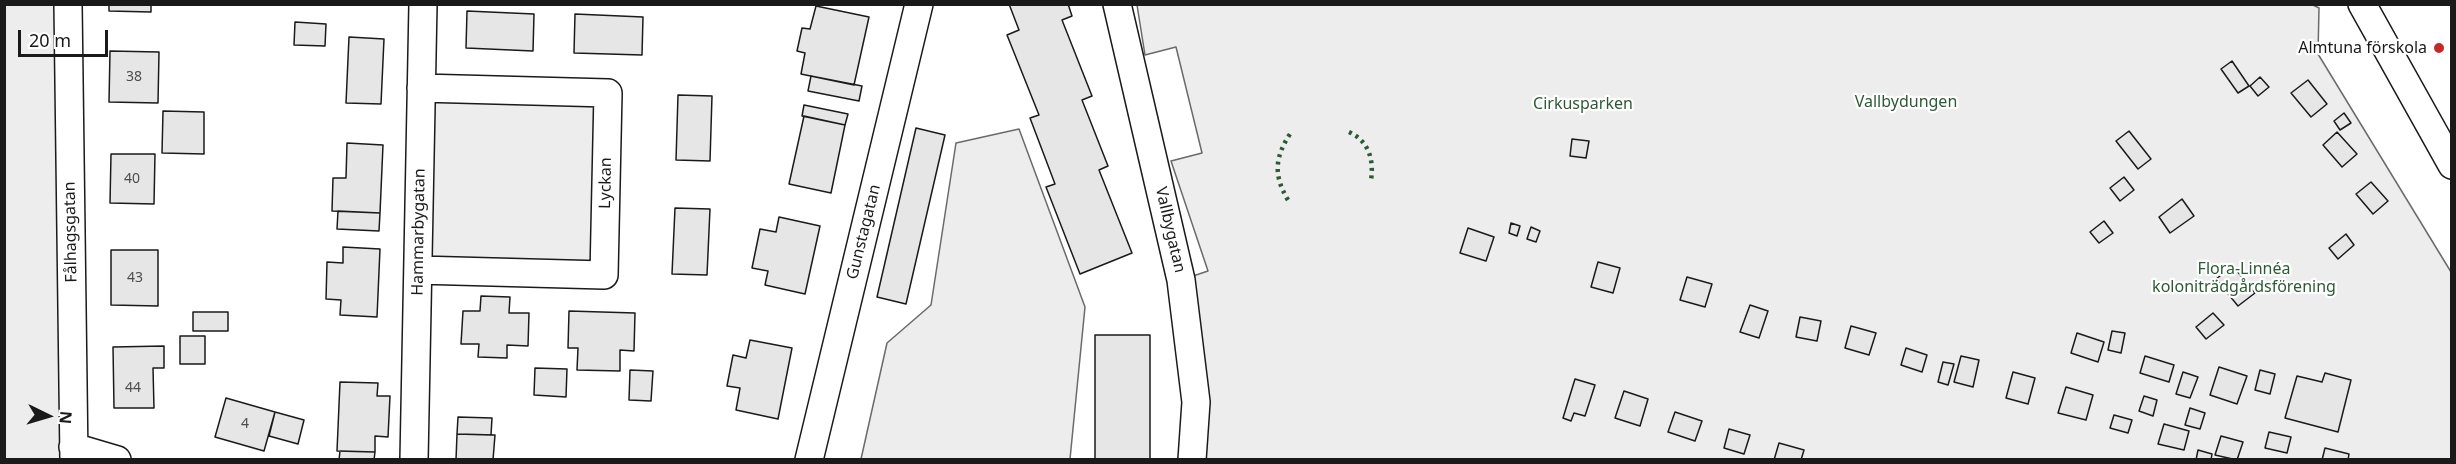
<!DOCTYPE html>
<meta charset="utf-8">
<style>
body{margin:0}
#map{position:relative;width:2456px;height:464px;overflow:hidden;background:#fff;font-family:"Noto Sans",sans-serif}
canvas{display:block}
.frame{position:absolute;inset:0;border:6px solid #1a1a1a;pointer-events:none}
.north{position:absolute;left:18px;top:386px;width:60px;height:60px;-webkit-text-stroke:4px #fff;paint-order:stroke;rotate:95deg;font-size:16px;font-weight:700;line-height:24px;text-align:center;color:#1a1a1a}
.north::after{content:'';display:block;margin:auto;width:21px;height:27px;background:#1a1a1a;clip-path:polygon(50% 0,100% 100%,50% 72%,0 100%)}
.scale{position:absolute;left:18px;top:30px;width:90px;height:27px;box-sizing:border-box;border:3px solid #1a1a1a;border-top:0;padding-left:8px;font-size:18px;line-height:21px;white-space:nowrap;color:#1a1a1a;-webkit-text-stroke:4px #fff;paint-order:stroke}
</style>
<div id="map">
<canvas width="2456" height="464"></canvas>
<div class="frame"></div>
<div class="north">N</div>
<div class="scale">20 m</div>
</div>
<script>
const c = document.querySelector('canvas').getContext('2d');
c.lineJoin = 'round';
function fill(path, color) { c.fillStyle = color; c.fill(path, 'evenodd'); }
function strokePath(path, color, width, dash) { c.strokeStyle = color; c.lineWidth = width; c.lineCap = dash ? 'butt' : 'round'; c.setLineDash(dash || []); c.stroke(path); }
function label(font, color, halo, rows, align = 'center') {
  c.font = font + ' "Noto Sans",sans-serif'; c.lineWidth = 4.5; c.setLineDash([]); c.textBaseline = 'middle'; c.strokeStyle = halo; c.fillStyle = color; for (const [text, x, y, turn = 0] of rows) {
    c.save(); c.translate(x, y); c.rotate((+turn || 0) * Math.PI / 180); c.textAlign = isNaN(turn) ? turn : align; if (halo) c.strokeText(text, 0, 0); c.fillText(text, 0, 0); c.restore();
  }
}
const green = new Path2D(`
 M4,5H68L74,459H5Z
 M1137,5H2313L2319,8L2318,54L2451,272V459H1192L1181,280L1208,271L1171,161L1202,153L1176,47L1145,55Z
 M421,88L608,93L604,275L418,270Z
 M1019,129L1085,307L1070,459H861L887,343L931,305L956,143Z`);
const building = new Path2D(`
 M109,4H151V12L109,11Z
 M1009,4H1068L1072,16L1062,20L1092,96L1082,100L1108,166L1099,170L1132,253L1080,274L1046,187L1055,184L1030,118L1039,115L1007,35L1019,30Z
 M816,6L869,17L854,85L801,74L805,53L797,51L802,28L810,29Z
 M467,11L534,14L533,51L466,48Z
 M575,14L643,17L642,55L574,53Z
 M295,22L326,24L325,46L294,45Z
 M349,37L384,39L381,104L346,103Z
 M110,51L159,52L158,103L109,102Z
 M2232,61L2249,86L2238,93L2221,69Z
 M811,76L862,86L859,101L808,91Z
 M2260,77L2269,87L2258,96L2250,86Z
 M2308,80L2327,104L2311,117L2291,93Z
 M678,95L712,96L710,161L676,160Z
 M804,105L848,114L845,125L802,116Z
 M163,111L204,112V154L162,153Z
 M2344,113L2351,123L2340,130L2334,121Z
 M804,116L845,125L831,193L789,184Z
 M916,128L945,135L906,304L877,297Z
 M2129,131L2151,159L2138,169L2116,141Z
 M2337,132L2357,154L2342,167L2323,145Z
 M1572,139L1589,141L1586,158L1570,156Z
 M347,143L383,145L380,213L332,211L333,178H346Z
 M111,154H155L154,204L110,203Z
 M2124,177L2134,190L2120,201L2110,188Z
 M2371,182L2388,201L2373,214L2356,194Z
 M2182,199L2194,216L2170,233L2159,217Z
 M675,208L710,209L707,275L672,274Z
 M338,211L380,213L379,231L337,229Z
 M779,217L820,226L805,294L765,285L768,271L752,268L760,229L776,232Z
 M2104,221L2113,233L2099,243L2090,232Z
 M1511,223L1520,226L1517,236L1509,233Z
 M1531,227L1540,231L1536,242L1527,239Z
 M1468,228L1494,237L1486,261L1460,253Z
 M2346,234L2354,245L2338,259L2329,248Z
 M343,247L380,249L377,317L340,315L341,300L326,299L327,262L343,263Z
 M111,250H158V306L111,305Z
 M1598,262L1620,268L1613,293L1591,287Z
 M2233,266L2255,293L2238,306L2216,279Z
 M1687,277L1712,284L1705,307L1680,300Z
 M481,296L510,297L509,313H529L528,346L507,345V358L478,357L479,344H461L463,311H480Z
 M1750,305L1768,311L1759,338L1740,332Z
 M569,311L635,313L634,351L620,350V371L577,370L578,348H568Z
 M193,312H228V331H193Z
 M2213,313L2224,325L2206,339L2196,327Z
 M1800,317L1821,321L1817,341L1796,337Z
 M1851,326L1876,333L1869,355L1845,348Z
 M2112,331L2125,333L2121,353L2108,350Z
 M2077,333L2104,342L2098,362L2071,353Z
 M1095,335H1150V460H1095Z
 M180,336H205V364H180Z
 M750,340L792,348L778,419L736,410L740,388L727,386L733,355L746,358Z
 M164,346V368H153L154,408H114L113,347Z
 M1906,348L1927,355L1922,372L1901,365Z
 M1961,356L1979,360L1973,387L1954,382Z
 M2145,356L2174,365L2169,382L2140,373Z
 M1943,362L1954,364L1948,385L1938,382Z
 M2219,367L2247,376L2237,404L2210,395Z
 M535,368L567,369L566,397L534,395Z
 M630,370L653,371L651,401L629,400Z
 M2260,370L2275,374L2270,394L2255,390Z
 M2013,372L2035,378L2028,404L2006,398Z
 M2183,372L2198,377L2190,398L2176,394Z
 M2325,373L2351,380L2338,432L2285,418L2297,376L2322,382Z
 M1575,379L1595,385L1585,416L1574,413L1571,421L1563,418Z
 M340,382L378,383L377,396H390L388,437L375,436V452L337,451Z
 M2066,387L2093,395L2086,420L2058,413Z
 M1624,391L1648,399L1640,426L1615,418Z
 M2144,396L2157,400L2153,416L2139,411Z
 M226,398L275,412L264,451L215,437Z
 M2190,408L2205,413L2200,429L2185,425Z
 M275,412L304,420L298,444L269,436Z
 M1675,412L1702,421L1695,441L1668,432Z
 M2114,415L2132,420L2128,433L2110,428Z
 M458,417L492,418L491,435L457,434Z
 M2164,424L2189,431L2184,450L2158,444Z
 M1729,429L1750,435L1744,454L1724,448Z
 M2269,432L2291,437L2287,453L2265,448Z
 M457,434L495,435L493,460H456Z
 M2221,436L2243,442L2237,460L2215,455Z
 M1779,443L1804,450L1801,460H1774Z
 M2325,448L2349,454L2348,460H2322Z
 M2198,450L2212,454L2211,460H2196Z
 M340,451L375,452L374,460H339Z`);
const minor = new Path2D(`
 M68,4L74,460
 M1117,4L1181,280L1196,402L1192,460
 M2362,4L2452,165
 M418,270L604,275L608,93L421,88
 M73,447L117,460
 M414,460L423,4
 M809,460L919,4`);
const hedge = new Path2D(`
 M1349,132C1369,141 1374,160 1371,180
 M1288,200C1273,175 1275,157 1290,134`);
const markers = [
 [2439,48,6,"#c62828"]
];
const numberNames = [
 ["38",134,77],
 ["40",132,179],
 ["43",135,278],
 ["44",133,388],
 ["4",245,424]
];
const poiNames = [
 ["Almtuna förskola",2427,48]
];
const parkNames = [
 ["Vallbydungen",1906,102],
 ["Cirkusparken",1583,104],
 ["Flora-Linnéa",2244,269],
 ["koloniträdgårdsförening",2244,287]
];
const streetNames = [
 ["Lyckan",606,183,-89],
 ["Vallbygatan",1170,230,77],
 ["Fålhagsgatan",71,232,-91],
 ["Hammarbygatan",419,232,-89],
 ["Gunstagatan",864,232,-76]
];
fill(green, '#ededed');
strokePath(green, '#6a6a6a', 1.5);
fill(building, '#e6e6e6');
strokePath(building, '#1a1a1a', 1.5);
strokePath(minor, '#1a1a1a', 30);
strokePath(minor, '#fff', 27);
strokePath(hedge, '#2b5a34', 4.5, [3, 4.5]);
for (const [x, y, r, color] of markers) { const dot = new Path2D(); dot.arc(x, y, r, 0, 2 * Math.PI); c.fillStyle = color; c.fill(dot); strokePath(dot, '#fff', 2); }
label('14px', '#4d4d4d', null, numberNames);
label('16px', '#1a1a1a', '#fff', poiNames, 'right');
label('16px', '#2b5a34', '#fff', parkNames);
label('16px', '#1a1a1a', '#fff', streetNames);
</script>
